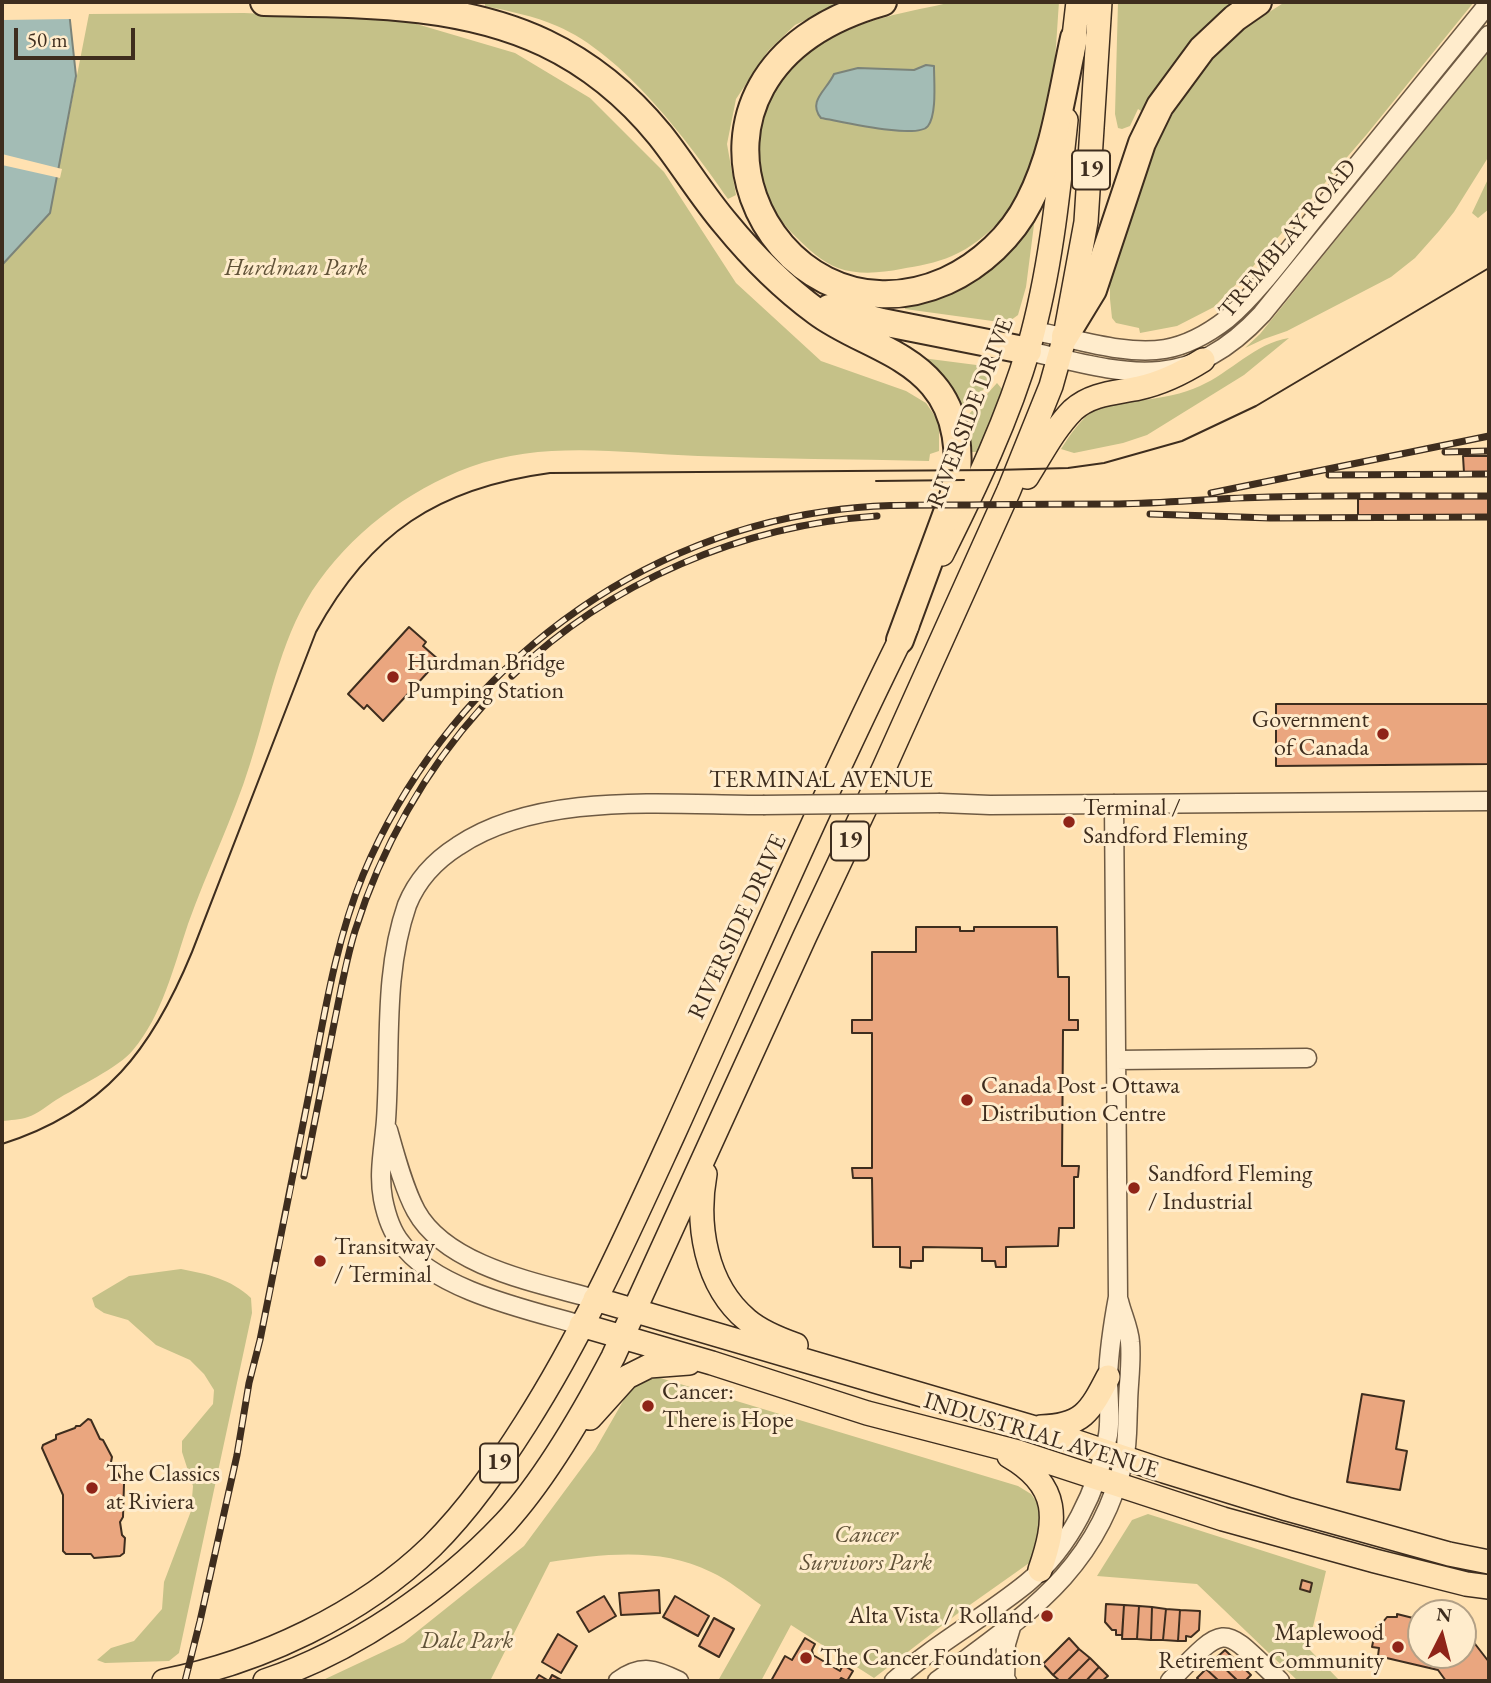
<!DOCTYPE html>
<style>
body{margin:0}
#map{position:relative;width:1491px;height:1683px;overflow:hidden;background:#ffe1b1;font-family:"EB Garamond",serif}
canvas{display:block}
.frame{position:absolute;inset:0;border:4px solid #3e2d1e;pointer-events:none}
.north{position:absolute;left:1407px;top:1599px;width:70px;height:70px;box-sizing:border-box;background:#ffeccc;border:2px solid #b2a086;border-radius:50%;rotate:6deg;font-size:19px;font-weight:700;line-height:28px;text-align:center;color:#3e2d1e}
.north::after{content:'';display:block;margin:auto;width:24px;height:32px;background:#8f2418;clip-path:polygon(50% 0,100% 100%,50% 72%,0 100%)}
.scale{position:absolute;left:14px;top:28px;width:121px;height:32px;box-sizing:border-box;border:4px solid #3e2d1e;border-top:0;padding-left:9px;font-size:21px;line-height:24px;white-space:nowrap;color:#3e2d1e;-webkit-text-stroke:5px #ffeccc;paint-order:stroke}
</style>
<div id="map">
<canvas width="1491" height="1683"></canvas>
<div class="frame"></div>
<div class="north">N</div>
<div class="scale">50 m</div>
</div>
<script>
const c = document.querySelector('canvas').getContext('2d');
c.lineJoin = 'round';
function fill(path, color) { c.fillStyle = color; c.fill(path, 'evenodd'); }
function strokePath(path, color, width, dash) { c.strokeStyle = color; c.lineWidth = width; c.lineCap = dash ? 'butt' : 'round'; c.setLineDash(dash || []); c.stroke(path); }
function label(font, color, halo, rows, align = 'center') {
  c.font = font + ' "EB Garamond",serif'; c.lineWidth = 6; c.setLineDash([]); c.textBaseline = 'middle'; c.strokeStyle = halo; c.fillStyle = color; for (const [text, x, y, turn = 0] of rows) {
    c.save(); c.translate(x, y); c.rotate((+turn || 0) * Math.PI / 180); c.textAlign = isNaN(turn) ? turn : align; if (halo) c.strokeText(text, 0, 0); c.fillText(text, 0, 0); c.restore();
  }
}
const green = new Path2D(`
 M485,2H843L795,25L768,51L736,99L727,144L736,195L728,199C688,141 623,54 557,26C534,16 509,11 485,6Z
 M953,2H1059C1055,57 1054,117 1032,168C1017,205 989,240 952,256C936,263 918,266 901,269C881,273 857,275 838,268C822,262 808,249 796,237C737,179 751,91 818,46C858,19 908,12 953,2Z
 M1118,2H1239L1194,40L1177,60L1141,111L1138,109L1130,126L1122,129L1118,128L1115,114Z
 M1285,2H1474L1367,134L1250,270L1214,307L1177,326L1140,333L1139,328L1116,323L1112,318L1110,299V274L1141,178L1164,129L1191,83L1215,55L1244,28Z
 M244,13L403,20L515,53L590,98L664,172L736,283L821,361L906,391L926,403L939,422V451L930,454L929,461C852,459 775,459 698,456C621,453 544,440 470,467C407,490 349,535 312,591C279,643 269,706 250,764C233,819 207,870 188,924C174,966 162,1016 133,1050C120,1067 75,1088 56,1100C47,1106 37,1114 28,1117C20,1120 10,1120 2,1121V265L50,213L89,14Z
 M1489,50V156L1454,212L1439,231L1415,258L1391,277L1287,331L1264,339L1245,348L1260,334Z
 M1489,177V209L1478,218L1472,213Z
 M1035,217L1026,287L1018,315L1007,323L905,309L906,304L940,292Z
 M1289,338L1244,375L1147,435L1123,443L1074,453L1061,449C1070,435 1081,418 1096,409C1110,401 1127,402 1143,400C1161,398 1183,394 1200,386C1230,373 1255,343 1289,338Z
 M922,358L992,367L991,373L994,378L959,416Z
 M997,383L1002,389L978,452H964L961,423Z
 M181,1269C207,1274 231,1279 251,1298L252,1313L179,1653L169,1661L105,1663L97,1660L111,1648L134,1641L162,1609L164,1582L191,1511L193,1486L182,1452V1441L213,1404L214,1390L204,1374L190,1360L156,1345L128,1320L104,1313L95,1307L92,1298L129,1276Z
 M657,1377L1018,1486L1031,1494L1044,1512L1032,1561L957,1614L874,1678L791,1625L761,1681H724L719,1679L761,1605C745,1594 729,1580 711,1572C661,1547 604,1554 550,1562L490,1681H321L404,1642L524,1546L595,1450L626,1396L639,1383Z
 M1148,1514L1326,1571L1308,1648L1340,1681H1298L1197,1584L1097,1576L1132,1520Z`);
const water = new Path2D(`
 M2,2H68L76,76L50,213L2,265Z
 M926,65L934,66C934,82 937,114 928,126C918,140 839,121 821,118C807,101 827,90 834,74L858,68L914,70Z`);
const pier = new Path2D(`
 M2,2H72L73,19L2,20Z
 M2,154L62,169L60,178L2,165Z`);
const building = new Path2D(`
 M1463,456H1489V473H1464Z
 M1489,498V516L1358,517V499Z
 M409,627L426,642L423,646L439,660L383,721L367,705L364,709L348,694Z
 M1276,704H1489V764L1276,766Z
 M916,927H960V931H974V927H1057L1058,977H1069V1020H1078V1030H1063L1062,1166H1079L1078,1177H1074V1228H1059L1058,1246L1006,1247V1267H996L995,1261H982V1248L923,1247V1261H911V1268L900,1267V1247H873L872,1178H853L852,1168H872V1033H852V1020H872V952H916Z
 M1362,1394L1404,1401L1396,1449L1407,1451L1400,1490L1347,1482Z
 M88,1419L91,1420L100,1439L103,1440L112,1457L111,1462L124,1484L123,1517L120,1522L122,1535L125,1538L124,1553L120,1556L94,1558L91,1554H66L63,1551V1495L42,1448L43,1445L56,1439V1435L75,1428L76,1426H80Z
 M1302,1580L1312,1583L1310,1592L1300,1589Z
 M659,1590L660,1613L621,1615L619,1593Z
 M604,1596L616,1616L589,1632L577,1612Z
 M675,1596L709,1616L698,1636L663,1617Z
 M1106,1604L1124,1605L1122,1635H1116V1630H1112L1105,1622Z
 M1124,1605L1139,1606L1137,1639H1122Z
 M1139,1606L1152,1607L1151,1640L1137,1639Z
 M1152,1607L1166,1609L1163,1640H1151Z
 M1166,1609L1180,1610L1178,1641L1163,1640Z
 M1180,1610L1200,1611L1199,1630L1191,1637L1186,1636V1641H1178Z
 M1397,1614L1421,1620V1655H1463V1630L1465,1631L1489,1662V1681H1446L1438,1670L1378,1656L1379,1648L1372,1647L1376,1627H1379L1387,1617H1397Z
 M714,1618L734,1629L719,1657L699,1646Z
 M558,1634L577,1646L561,1673L542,1662Z
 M805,1638L815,1644L812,1650L813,1655L840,1671L843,1665L853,1671L847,1681L841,1678L839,1681H771L785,1656L792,1660Z
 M1069,1638L1079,1649L1053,1675L1043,1664Z
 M1079,1649L1090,1658L1067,1681H1060L1053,1675Z
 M1225,1650L1251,1675L1245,1681H1238L1215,1659Z
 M1090,1658L1099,1667L1086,1681H1067Z
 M1215,1659L1238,1681H1219L1206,1669Z
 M1099,1667L1108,1676L1102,1681H1086Z
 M1206,1669L1219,1681H1200L1197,1678Z
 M539,1675L549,1681L552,1675L563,1681H535Z`);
const minor = new Path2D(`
 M1034,331C1074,338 1125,356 1165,349C1188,345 1209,333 1227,319C1260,291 1293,244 1321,210C1377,141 1433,72 1489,3
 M1028,351C1123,373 1186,396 1262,314L1489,35
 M940,803L990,805L1489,801
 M1116,1060L1307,1058
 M388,1130C395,1155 404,1189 416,1211C447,1267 539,1283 595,1299
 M581,1325C529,1310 434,1290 401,1243C392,1232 386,1214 383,1199C378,1173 384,1147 386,1120C391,1049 383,974 407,905C417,880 436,860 458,846C540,791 667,805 763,805
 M949,1672C970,1669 988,1671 1007,1681
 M1005,1680L1006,1644L1012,1624
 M618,1681C641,1664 655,1669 679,1681
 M894,1681C935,1644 984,1618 1027,1583C1070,1547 1098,1490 1108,1435C1111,1417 1108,1396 1108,1377C1109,1349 1113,1324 1118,1297L1114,804
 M937,1681C1023,1616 1098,1572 1124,1459C1128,1442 1127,1423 1128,1406C1128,1385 1132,1363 1130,1342C1129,1328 1122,1314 1119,1301
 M1170,1681C1228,1621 1221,1625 1280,1681`);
const major = new Path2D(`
 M1072,54L1078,2
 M1027,477C1041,455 1054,429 1073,410C1092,393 1116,393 1139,388C1162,383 1184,372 1203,360
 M942,554C975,488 1008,419 1029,347C1050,273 1058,196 1066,120
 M705,1174C696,1224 705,1285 747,1320C761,1332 779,1339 796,1345
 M595,1299L1035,1428L1164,1471L1287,1509L1449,1554L1489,1562
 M581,1325L712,1363L867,1413L1018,1452L1223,1519L1375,1561L1466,1584L1489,1587
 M590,1418L627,1377L649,1366L689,1363
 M1041,1427C1082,1426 1090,1412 1108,1377
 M1009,1456C1061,1486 1057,1520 1040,1570
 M164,1681C260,1662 361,1615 432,1546C469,1509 498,1467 526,1423C584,1332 628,1233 673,1135C750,965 824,793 907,626
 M265,1681C353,1651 441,1591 505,1523C547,1477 584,1412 613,1357L805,936L884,768L1009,490L1051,386L1065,336L1086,222L1100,2`);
const highway = new Path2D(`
 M264,2C357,4 459,2 545,43C589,64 629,97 660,135C683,164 702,196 726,224C753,257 783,287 817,312C853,339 904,350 933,385C958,414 961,455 955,491L900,640
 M883,2C631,73 769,359 946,281C981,265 1012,236 1029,202C1055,152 1062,92 1074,38
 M829,308L882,322L1028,351
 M1065,336L1093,290L1142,143L1160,106L1202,49L1235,18L1258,2`);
const tram = new Path2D(`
 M876,481L964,480
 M2,1144C106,1111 152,1049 192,952L316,632C370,533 438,488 550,473L996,470L1068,468L1104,463L1182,441L1256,406L1489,268`);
const rail = new Path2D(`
 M1445,452L1489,451
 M1329,475L1489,474
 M1211,493L1489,436
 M1150,514L1270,518L1489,517
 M512,676C609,582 743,525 877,516
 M304,1176C314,1124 325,1071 335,1019C341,990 346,960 355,931C381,848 425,770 483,706
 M185,1681L200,1621L237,1455L249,1383L260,1340C277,1256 294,1172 310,1089C324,1017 335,943 363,875C443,684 621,540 828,511C875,504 922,505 969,505C1019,504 1069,504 1119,504C1169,503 1219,498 1269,497C1342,495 1416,496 1489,496`);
const minorBridge = new Path2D(`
 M763,805L940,803`);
const markers = [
 [393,677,7,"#8f2418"],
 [1383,734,7,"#8f2418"],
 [1069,822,7,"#8f2418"],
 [967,1100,7,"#8f2418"],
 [1134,1188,7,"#8f2418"],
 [320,1261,7,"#8f2418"],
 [648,1406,7,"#8f2418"],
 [92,1488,7,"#8f2418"],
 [1047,1616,7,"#8f2418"],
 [1398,1647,7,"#8f2418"],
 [806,1658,7,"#8f2418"]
];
const shields = [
 [1091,170,38],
 [850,841,38],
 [499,1463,38]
];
const shieldNames = [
 ["19",1091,170],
 ["19",850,841],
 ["19",499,1463]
];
const streetNames = [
 ["TREMBLAY ROAD",1288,239,-50],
 ["RIVERSIDE DRIVE",971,413,-69],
 ["TERMINAL AVENUE",821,780],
 ["RIVERSIDE DRIVE",738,927,-65],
 ["INDUSTRIAL AVENUE",1041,1436,17]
];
const parkNames = [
 ["Hurdman Park",296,268],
 ["Cancer",866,1535],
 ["Survivors Park",866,1563],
 ["Dale Park",467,1641]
];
const poiNames = [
 ["Hurdman Bridge",407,663],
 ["Pumping Station",407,691],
 ["Government",1369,720,"right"],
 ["of Canada",1369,748,"right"],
 ["Terminal /",1083,808],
 ["Sandford Fleming",1083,836],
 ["Canada Post - Ottawa",981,1086],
 ["Distribution Centre",981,1114],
 ["Sandford Fleming",1148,1174],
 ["/ Industrial",1148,1202],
 ["Transitway",334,1247],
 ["/ Terminal",334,1275],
 ["Cancer:",662,1392],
 ["There is Hope",662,1420],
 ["The Classics",106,1474],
 ["at Riviera",106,1502],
 ["Alta Vista / Rolland",1033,1616,"right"],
 ["Maplewood",1384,1633,"right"],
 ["Retirement Community",1384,1661,"right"],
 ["The Cancer Foundation",820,1658]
];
fill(green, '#c5c188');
fill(water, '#a3bcb5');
strokePath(water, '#7b8379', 2);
fill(pier, '#ffe1b1');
fill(building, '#eaa67f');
strokePath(building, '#3e2d1e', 2);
strokePath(minor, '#6e5a43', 21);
strokePath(major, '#3e2d1e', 26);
strokePath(highway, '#3e2d1e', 30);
strokePath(minor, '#ffeccc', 18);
strokePath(major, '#ffe1b1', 23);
strokePath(highway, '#ffe1b1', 26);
strokePath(tram, '#3e2d1e', 2);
strokePath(rail, '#3e2d1e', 7);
strokePath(rail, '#ffeccc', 4.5, [13]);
strokePath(minorBridge, '#6e5a43', 21, []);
strokePath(minorBridge, '#ffeccc', 18);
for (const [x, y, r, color] of markers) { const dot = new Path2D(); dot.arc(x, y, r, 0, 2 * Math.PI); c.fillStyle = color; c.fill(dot); strokePath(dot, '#ffeccc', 2.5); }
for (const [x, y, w] of shields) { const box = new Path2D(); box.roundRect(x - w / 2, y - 19.5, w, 39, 5); c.fillStyle = '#ffeccc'; c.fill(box); strokePath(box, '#3e2d1e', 2); }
label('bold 23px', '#3e2d1e', null, shieldNames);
label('24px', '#3e2d1e', '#ffeccc', streetNames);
label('italic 24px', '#605238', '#ffeccc', parkNames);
label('24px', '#3e2d1e', '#ffeccc', poiNames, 'left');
</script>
